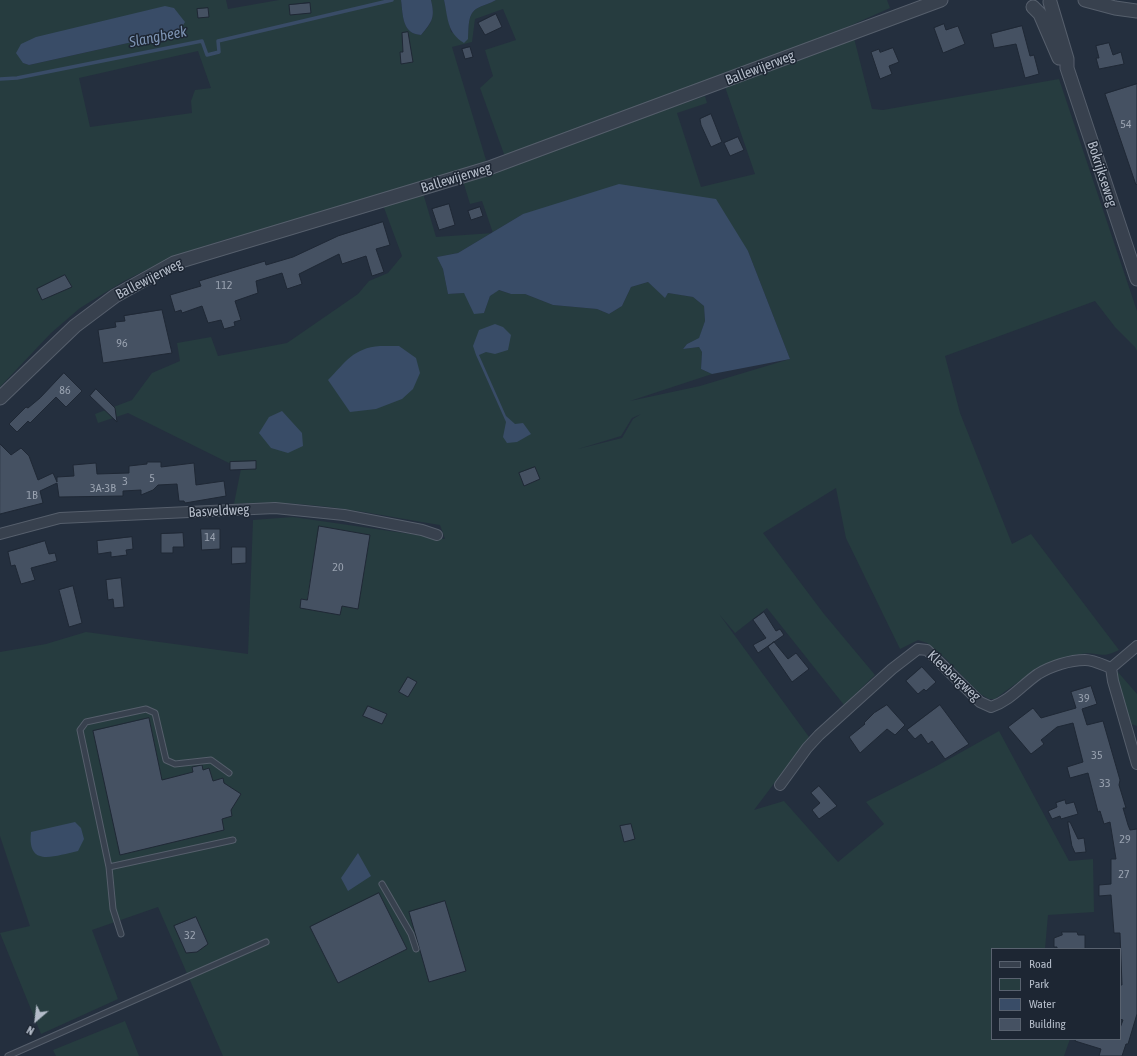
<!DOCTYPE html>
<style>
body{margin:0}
#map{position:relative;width:1137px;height:1056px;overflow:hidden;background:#242f3e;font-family:"Asap Condensed",sans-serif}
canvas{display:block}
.legend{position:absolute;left:991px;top:948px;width:130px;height:92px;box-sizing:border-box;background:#1d2633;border:1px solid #59626f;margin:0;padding:5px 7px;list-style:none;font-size:12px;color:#b4bcc9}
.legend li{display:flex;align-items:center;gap:8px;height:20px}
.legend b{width:20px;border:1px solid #59626f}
.north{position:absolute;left:16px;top:1000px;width:40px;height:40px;-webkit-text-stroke:3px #1d2633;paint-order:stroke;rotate:208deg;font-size:11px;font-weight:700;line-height:16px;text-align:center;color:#b4bcc9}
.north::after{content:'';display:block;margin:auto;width:14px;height:18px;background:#b4bcc9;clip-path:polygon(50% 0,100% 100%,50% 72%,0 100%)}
</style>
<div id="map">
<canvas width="1137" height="1056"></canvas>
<ul class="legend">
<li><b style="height:5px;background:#38414e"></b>Road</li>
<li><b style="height:11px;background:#263c3f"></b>Park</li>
<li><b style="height:11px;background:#394c67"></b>Water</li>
<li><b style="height:11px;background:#455162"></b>Building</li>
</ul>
<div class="north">N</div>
</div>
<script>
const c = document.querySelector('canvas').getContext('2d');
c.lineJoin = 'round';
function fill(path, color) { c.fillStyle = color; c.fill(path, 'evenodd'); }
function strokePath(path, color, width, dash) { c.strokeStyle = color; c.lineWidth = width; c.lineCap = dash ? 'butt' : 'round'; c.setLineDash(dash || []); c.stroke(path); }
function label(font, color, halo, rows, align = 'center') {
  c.font = font + ' "Asap Condensed",sans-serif'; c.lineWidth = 3; c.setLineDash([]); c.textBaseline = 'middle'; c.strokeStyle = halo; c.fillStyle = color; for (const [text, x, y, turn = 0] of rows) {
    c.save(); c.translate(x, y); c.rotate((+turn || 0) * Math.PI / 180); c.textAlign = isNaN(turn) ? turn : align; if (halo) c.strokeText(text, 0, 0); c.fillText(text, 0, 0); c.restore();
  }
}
const green = new Path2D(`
 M0,0H226L228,9L279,0H401C403,15 402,34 421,35C433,22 435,17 431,0H444L451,32L468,39C469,30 467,15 476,9C482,5 490,4 496,0H887L890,8L818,40L508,155L504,154L480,88L493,76L485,50L516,40L503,9L475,19L472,42L452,47L486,160L483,163L276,228L230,238L186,252L160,263L124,281L80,308L51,333L0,387ZM309,2L311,13L291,15L289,5ZM173,33L29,65L23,63ZM198,51L211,88L195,90L191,101L192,113L90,127L79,78Z
 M854,38L872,109L883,110L1059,79L1137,311V351L1135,347L1115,327L1095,301L945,356L960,413L1012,544L1031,534L1119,650C1100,660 1097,651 1081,654C1048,658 1021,680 995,699H989L979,693L946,659L927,643L918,640L900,649L846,538L836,488L763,533L824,614L875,675L844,705L767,608L735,633L719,614L809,737L754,810L784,801L838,862L884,824L866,802L933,768L999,731L1069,861L1093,859L1094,912L1048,915L1045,949H992V1039H1070L1064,1056H223L158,907L92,930L118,999L41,1034L0,933L30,926L0,836V652L46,644L86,632L248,654L253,520L293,517L445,539L440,525C373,514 303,498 234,504L241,469L128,413L98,423L95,414L132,400L152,373L180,361L177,343L211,337L218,356L287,343L358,294L369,281L388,273L402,256L383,205L423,193L436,237L493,233L482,201L470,204L463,181L705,96L707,103L677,113L701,187L755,174L725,87ZM523,214L748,251L790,359L700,386L630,401L712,374L701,369L702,352L699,347L683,349L687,344L699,339L705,321L704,306L693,297L668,293L665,297L648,282L631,287L622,306L609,314L597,309L553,305L525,294H511L498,290L490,296L484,313L464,293L448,294L443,269L437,257L458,253ZM641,414L633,419L622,438L578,449L621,436L632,418Z
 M1117,671L1137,694V726L1131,724L1116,678L1115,673Z
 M125,1021L139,1056H56L53,1050Z`);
const water = new Path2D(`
 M401,0H431C435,17 433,21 421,35C402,34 403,15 401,0Z
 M444,0H496C490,4 482,5 476,9C467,15 469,30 468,39L464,43C447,33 448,18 444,0Z
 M165,6L174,8L185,22L182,27L173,33L29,65L23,63L16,53L21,44L36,37Z
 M619,184L716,199L748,251L790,359L712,374L701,369L702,352L699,347L683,349L687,344L699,338L705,321L704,306L693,297L668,293L665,298L648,282L631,287L622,306L609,314L597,309L553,305L525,294H511L499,290L490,296L484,313L474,314L464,293L448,294L443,269L437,257L458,253L523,214Z
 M495,324L503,327L511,335L508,350L495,354L486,352L479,355L506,416L515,424L523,423L531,434L517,442L507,443L503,437L506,422L476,355L473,346L479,330Z
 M380,346H399L416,358L420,373L413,389L402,399L376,409L350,412L328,380C346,362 353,348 380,346Z
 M282,411L302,433L303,446L288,453L271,448L259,433L269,417Z
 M75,822L81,828L84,839L78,851C54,856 27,868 31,832Z
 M358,853L371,876L348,891L341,878Z`);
const stream = new Path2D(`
 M0,79L17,78L202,41L207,55L219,52L218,41L392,0`);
const building = new Path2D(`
 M310,3L311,13L290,15L289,5Z
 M208,8L209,17L198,18L197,9Z
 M496,14L502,27L485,35L478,23Z
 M944,24L946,30L958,26L965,44L943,53L934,28Z
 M1022,26L1030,56L1034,55L1039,74L1025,78L1016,44L994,48L991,34Z
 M408,32L413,62L401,64L400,52H403L402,33Z
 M1109,43L1113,55L1121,52L1124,64L1099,69L1096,58H1099L1096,46Z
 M470,47L473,57L465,59L462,49Z
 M893,48L899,62L889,66L892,74L880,79L871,52L879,49L880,52Z
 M1137,84V184L1136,185L1105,94Z
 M711,114L722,142L711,147L701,125L700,119Z
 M738,137L744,150L730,156L724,143Z
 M449,204L455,225L439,230L432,209Z
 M480,207L483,216L471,220L468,211Z
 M383,222L390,245L376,249L384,272L372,276L366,256L342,264L339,254L299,274L302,284L287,289L282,273L256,281L258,293L235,301L241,320L234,322L235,326L224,329L221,320L208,323L202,306L182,313L181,310L175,312L170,295L201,286L199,281L265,261L266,265L293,257L338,236Z
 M65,275L72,287L42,300L37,289Z
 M162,310L172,353L103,363L98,330L116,327L115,322L125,321L124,316Z
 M64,373L82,391L66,407L56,397L30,423L28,421L17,432L9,424L26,407L28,408L40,398Z
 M96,389L115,408L117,422L90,396Z
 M0,444L11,455L21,448L29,456L38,480L53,473L57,482V477L74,476L73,465L96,463L97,474L129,473V466L147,464V462H161V467L194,463L196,485L224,481L226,496L185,503L184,501H179L177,484L158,485L153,490L141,495V490L123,491V496L59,497L57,483L40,491L43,503L0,514Z
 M256,461V469L230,470V462Z
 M535,467L540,479L524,486L519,473Z
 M319,526L370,535L358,609L342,606L340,615L300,608L301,599L307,600Z
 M201,529H220V549L202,550Z
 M183,533L184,547H173V553H161V534Z
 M132,537L133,549L126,550L127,555L111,557V552L98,554L97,541Z
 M45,541L49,554L55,553L57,561L31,568L35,580L21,584L15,565L11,566L8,552Z
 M232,547H246V563L232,564Z
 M121,578L124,607L114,608L113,599L108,600L106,580Z
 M73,586L82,623L69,627L59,590Z
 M764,612L776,631L780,629L784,635L758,653L753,645L766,638L753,620Z
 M774,642L788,659L796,653L809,669L792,682L768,647Z
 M922,667L936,682L926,691L924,689L918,694L906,681Z
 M408,677L417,682L408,697L399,692Z
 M1091,686L1097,704L1082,709L1087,725L1103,721L1120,780L1119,785L1126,808H1123L1128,825L1130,830L1137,829V1014L1128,1044H1126L1122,1056H1099L1101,1049L1075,1041L1076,1039H1120V1028L1123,1020L1120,1019V985H1122L1120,933H1114L1111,895L1099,896V885L1111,884V859H1116L1110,822L1104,824L1100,811L1098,812L1088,773L1070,778L1067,767L1083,762L1073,723L1057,727L1041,740L1044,744L1031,754L1008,727L1033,708L1041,718L1076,708L1071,692Z
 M887,705L905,725L895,735L887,729L860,753L849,737L865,724L864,723L874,713Z
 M940,705L969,744L945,759L932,741L928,744L921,734L915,739L907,730Z
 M368,706L387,714L382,724L363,716Z
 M149,718L162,780L193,772L192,767L202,765L203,770L209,768L213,781L223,778L224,783L241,794L231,810L232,816L222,819L224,830L120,855L93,731Z
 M819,786L837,806L819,819L812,810L820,803L811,793Z
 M1065,800L1066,804L1074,802L1078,814L1061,819L1060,816L1052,819L1048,811L1057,807L1056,803Z
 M1068,822H1070L1078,839L1084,838L1086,852L1075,853L1072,846Z
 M631,824L635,839L624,842L620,826Z
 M379,893L407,949L338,983L310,927Z
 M445,901L466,971L429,982L409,912Z
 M196,917L208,944L197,952L186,953L174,926Z
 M1062,932H1077L1078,935H1085V949H1057V947H1054V938L1062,935Z`);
const service = new Path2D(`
 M109,867L233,840
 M382,884L411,934L416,949
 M121,934L113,909L109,867L80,730L86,722L146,709L155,713L166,760L175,764L211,760L229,773
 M8,1056L266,942`);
const minor = new Path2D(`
 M0,534L60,518L275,508L344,515L422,530L437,535
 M1111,668L1113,681L1137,764
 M780,785L807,748L819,735L892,669L918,649L927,650L980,702L991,707C1010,701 1022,685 1038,674C1051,666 1070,660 1085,660C1094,660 1103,665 1111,668L1137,646`);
const tertiary = new Path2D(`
 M1085,0L1115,8L1137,11
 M1050,2L1067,59V68L1137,279
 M1033,7L1040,14L1059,58
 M0,398L75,326L115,296L174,263L489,168L941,0`);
const numberNames = [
 ["54",1126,124],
 ["112",224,285],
 ["96",122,343],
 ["86",65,390],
 ["5",152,478],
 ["3",125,481],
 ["3A-3B",103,488],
 ["1B",32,495],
 ["14",210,537],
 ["20",338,567],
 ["39",1084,698],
 ["35",1097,755],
 ["33",1105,783],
 ["29",1125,839],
 ["27",1124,874],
 ["32",190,935]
];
const streetNames = [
 ["Ballewijerweg",760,68,-21],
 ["Bokrijkseweg",1102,174,72],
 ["Ballewijerweg",456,178,-17],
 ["Ballewijerweg",149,279,-27],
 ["Basveldweg",219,511,-3],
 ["Kleebergweg",954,676,43]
];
const waterNames = [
 ["Slangbeek",158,37,-11]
];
fill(green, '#263c3f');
fill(water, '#394c67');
strokePath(stream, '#394c67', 3.5);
fill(building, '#455162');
strokePath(building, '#1f2835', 1);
strokePath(service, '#565f6c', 7);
strokePath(minor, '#565f6c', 12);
strokePath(tertiary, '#565f6c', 15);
strokePath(service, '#38414e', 5);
strokePath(minor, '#38414e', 10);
strokePath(tertiary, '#38414e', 13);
label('12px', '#98a1af', null, numberNames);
label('14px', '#b4bcc9', '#1d2633', streetNames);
label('italic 15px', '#7c92b1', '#1d2633', waterNames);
</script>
